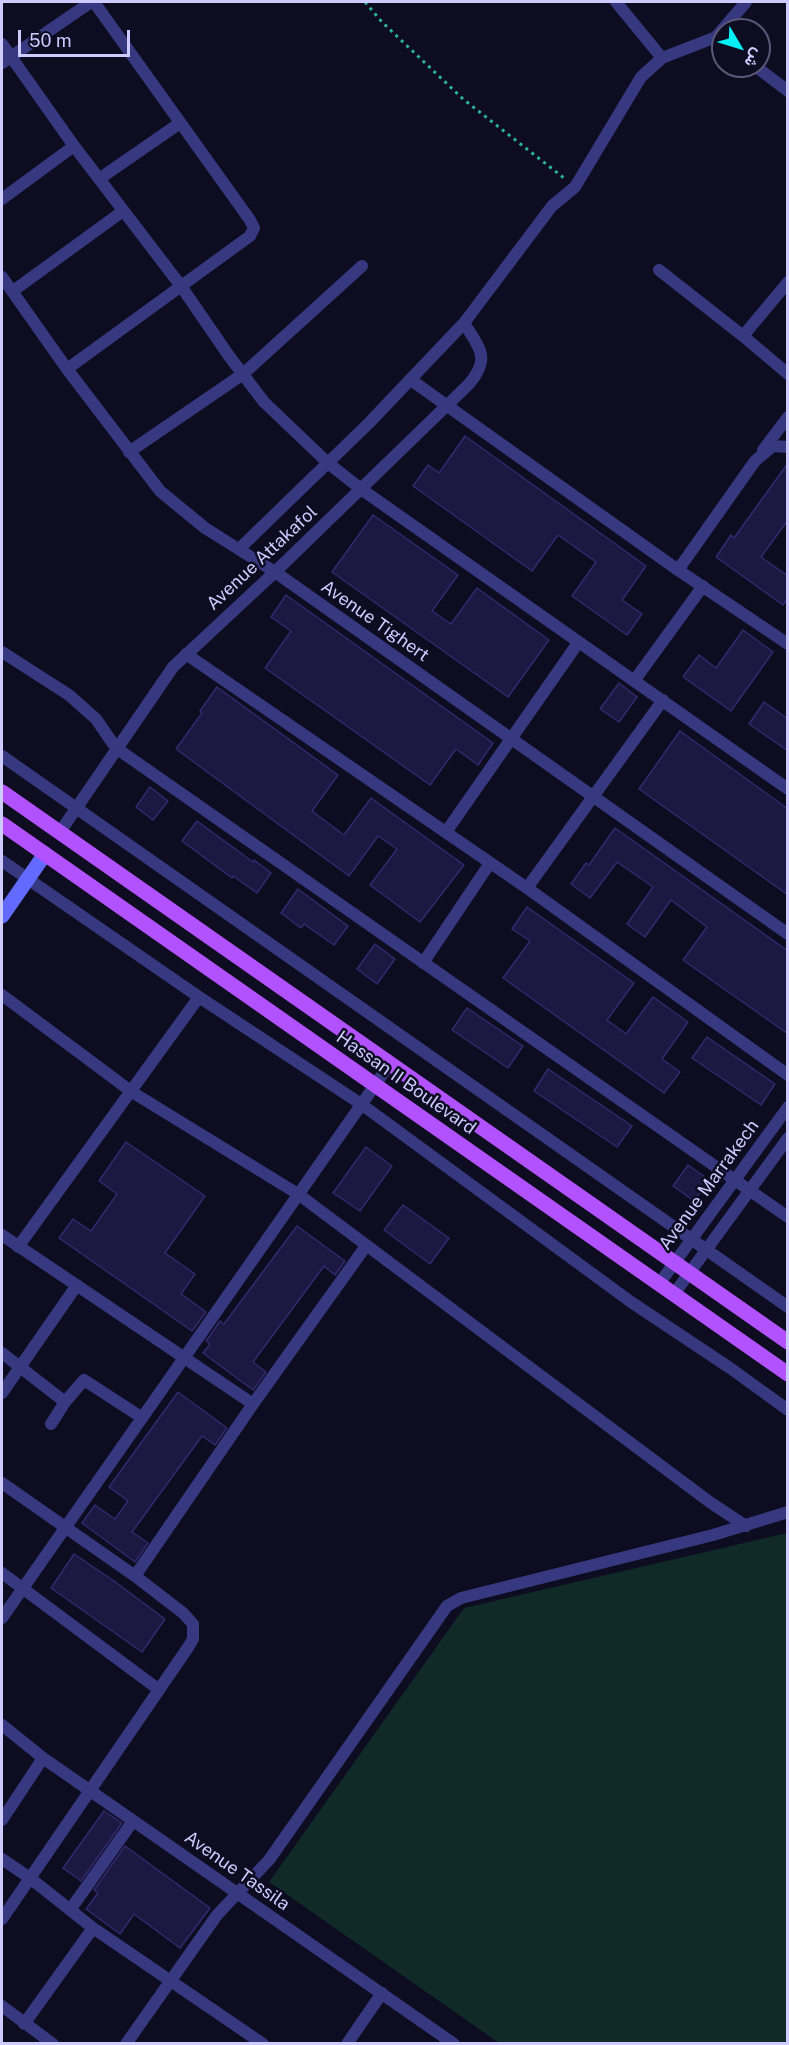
<!DOCTYPE html>
<meta charset="utf-8">
<style>
body{margin:0}
#map{position:relative;width:789px;height:2045px;overflow:hidden;background:#0e0c20;font-family:"Public Sans",Vazirmatn,sans-serif}
canvas{display:block}
.frame{position:absolute;inset:0;border:3px solid #cdcbff;pointer-events:none}
.north{position:absolute;left:711px;top:18px;width:60px;height:60px;box-sizing:border-box;background:#0e0c20;border:2px solid #5a5879;border-radius:50%;rotate:128deg;font-size:16px;font-weight:700;line-height:24px;text-align:center;color:#cdcbff}
.north::after{content:'';display:block;margin:auto;width:21px;height:27px;background:#00f0f6;clip-path:polygon(50% 0,100% 100%,50% 72%,0 100%)}
.scale{position:absolute;left:18px;top:30px;width:112px;height:27px;box-sizing:border-box;border:3px solid #cdcbff;border-top:0;padding-left:8px;font-size:18px;line-height:21px;white-space:nowrap;color:#cdcbff;-webkit-text-stroke:4px #0e0c20;paint-order:stroke}
</style>
<div id="map">
<canvas width="789" height="2045"></canvas>
<div class="frame"></div>
<div class="north">ش</div>
<div class="scale">50 m</div>
</div>
<script>
const c = document.querySelector('canvas').getContext('2d');
c.lineJoin = 'round';
function fill(path, color) { c.fillStyle = color; c.fill(path, 'evenodd'); }
function strokePath(path, color, width, dash) { c.strokeStyle = color; c.lineWidth = width; c.lineCap = dash ? 'butt' : 'round'; c.setLineDash(dash || []); c.stroke(path); }
function label(font, color, halo, rows, align = 'center') {
  c.font = font + ' "Public Sans",sans-serif'; c.lineWidth = 5; c.setLineDash([]); c.textBaseline = 'middle'; c.strokeStyle = halo; c.fillStyle = color; for (const [text, x, y, turn = 0] of rows) {
    c.save(); c.translate(x, y); c.rotate((+turn || 0) * Math.PI / 180); c.textAlign = isNaN(turn) ? turn : align; if (halo) c.strokeText(text, 0, 0); c.fillText(text, 0, 0); c.restore();
  }
}
const green = new Path2D(`
 M787,1533V2043H499L269,1882L464,1608Z`);
const building = new Path2D(`
 M465,436L646,566L622,600L642,614L627,635L572,596L596,562L558,535L532,571L413,486L428,465L439,473Z
 M788,463V520L761,557L788,576V598L783,605L716,557L731,535L734,538Z
 M373,515L458,575L432,611L451,624L477,588L549,640L508,697L332,572Z
 M286,595L493,743L478,765L456,749L430,785L265,668L291,631L271,617Z
 M743,630L773,652L731,711L683,677L699,655L716,668Z
 M619,683L637,697L619,722L600,709Z
 M217,687L338,775L312,811L344,835L371,798L464,865L420,922L370,885L397,849L378,836L349,876L176,749L202,713L200,711Z
 M764,702L788,719V751L749,724Z
 M680,731L788,809V895L639,789Z
 M150,787L168,801L153,820L136,807Z
 M197,821L253,862L254,860L271,873L257,893L233,876L232,878L182,841Z
 M615,828L788,951V1034L683,960L707,927L671,900L645,937L627,924L653,887L617,862L590,898L571,884L586,863L589,865Z
 M298,889L348,926L334,945L304,924L301,928L281,913Z
 M527,907L634,983L607,1020L626,1034L653,997L688,1022L662,1059L680,1072L664,1093L503,978L530,941L512,929Z
 M375,944L395,959L377,984L357,969Z
 M467,1008L523,1046L508,1068L452,1030Z
 M707,1037L775,1084L761,1105L692,1058Z
 M548,1069L632,1126L617,1147L534,1091Z
 M126,1142L205,1196L165,1253L195,1274L181,1294L206,1312L192,1331L59,1238L73,1219L91,1231L117,1194L99,1181Z
 M366,1147L392,1166L360,1211L333,1193Z
 M688,1165L709,1180L694,1201L673,1186Z
 M403,1205L449,1238L430,1264L384,1230Z
 M297,1226L345,1261L335,1275L324,1266L253,1362L266,1372L253,1390L203,1353L210,1344L206,1341L220,1321L224,1324Z
 M178,1392L227,1428L215,1445L202,1436L132,1532L148,1543L135,1562L82,1523L95,1505L115,1519L128,1501L109,1487Z
 M74,1554L114,1581L165,1619L142,1652L51,1588Z
 M104,1811L122,1823L81,1881L63,1868Z
 M125,1846L210,1908L180,1948L134,1914L120,1934L86,1909L98,1893L94,1890Z`);
const path = new Path2D(`
 M365,2L382,22L463,99L564,178`);
const street = new Path2D(`
 M616,2L662,58
 M723,42L716,37L746,2
 M2,44L74,146L181,286L229,356L264,402L328,463L361,489L788,789
 M2,63L91,2
 M755,66L788,91
 M99,179L180,123
 M2,199L74,146
 M659,270L743,336L788,374
 M2,277L67,369L160,491L205,528L275,572L788,934
 M13,291L123,211
 M743,336L788,282
 M67,369L250,236L254,228L250,220L94,2
 M411,380L678,570L788,644
 M763,450L788,417
 M129,452L243,374L362,266
 M239,549L369,423L464,323L552,206L575,187L641,77L662,58L716,37
 M678,570L755,461L773,446L788,447
 M2,652L69,695L96,719L116,748L788,1217
 M186,654L527,888L788,1075
 M634,681L703,586
 M2,756L788,1307
 M60,832L173,667L275,572L469,384C491,358 480,349 464,323
 M446,832L578,643
 M2,861L199,997L361,1104L631,1302L730,1368L788,1410
 M527,888L663,700
 M423,963L490,863
 M2,995L132,1092L298,1194L711,1503L746,1526
 M2,1235L253,1404
 M18,1247L199,997
 M659,1284L788,1107
 M674,1294L788,1138
 M2,1353L65,1402
 M2,1393L77,1285
 M51,1424L65,1402L84,1380L141,1417
 M2,1483L135,1576L183,1613L193,1624V1639L189,1646L2,1919
 M2,1573L158,1689
 M135,1576L253,1404L366,1246
 M2,1618L389,1065
 M2,1725L43,1758L454,2044
 M2,1820L43,1758
 M2,1859L30,1878L93,1928L263,2044
 M70,1910L133,1821
 M2,2006L53,2044
 M24,2024L93,1928
 M126,2044L217,1915L269,1860L447,1606L461,1598L713,1535L788,1512
 M347,2044L382,1993`);
const secondary = new Path2D(`
 M2,916L45,854`);
const primary = new Path2D(`
 M2,792L788,1342
 M2,824L788,1374`);
const streetNames = [
 ["Avenue Attakafol",262,558,-43],
 ["Avenue Tighert",375,621,35],
 ["Hassan II Boulevard",406,1083,35],
 ["Avenue Marrakech",709,1185,-54],
 ["Avenue Tassila",237,1871,35]
];
fill(green, '#0f2a27');
fill(building, '#1d1841');
strokePath(building, '#32296e', 1.5);
strokePath(path, '#2bb3a1', 3, [3, 4.5]);
strokePath(street, '#363980', 12);
strokePath(secondary, '#626aff', 15);
strokePath(primary, '#b252ff', 15);
label('18px', '#cdcbff', '#0e0c20', streetNames);
</script>
